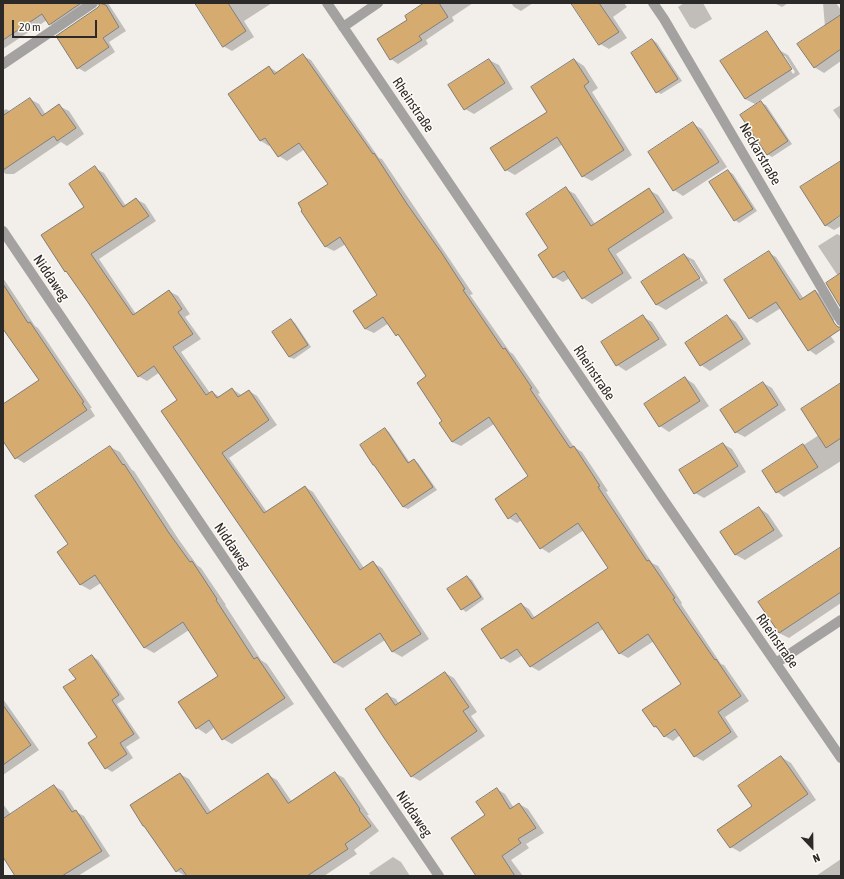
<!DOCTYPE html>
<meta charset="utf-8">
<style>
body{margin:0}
#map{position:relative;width:844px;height:879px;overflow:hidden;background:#f2eee9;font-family:"Asap Condensed",sans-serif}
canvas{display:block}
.frame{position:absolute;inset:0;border:4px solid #2c2a29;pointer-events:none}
.north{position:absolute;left:792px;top:827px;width:40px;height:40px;-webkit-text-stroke:3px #fffcf8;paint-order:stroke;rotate:158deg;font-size:11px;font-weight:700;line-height:16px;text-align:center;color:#2c2a29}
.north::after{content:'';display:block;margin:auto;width:14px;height:18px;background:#2c2a29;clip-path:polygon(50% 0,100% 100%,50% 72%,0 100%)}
.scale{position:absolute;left:12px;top:20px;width:85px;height:18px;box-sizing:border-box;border:2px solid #2c2a29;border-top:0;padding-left:5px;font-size:12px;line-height:14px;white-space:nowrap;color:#2c2a29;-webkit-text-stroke:3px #fffcf8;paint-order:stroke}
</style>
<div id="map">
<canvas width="844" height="879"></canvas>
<div class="frame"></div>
<div class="north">N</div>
<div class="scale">20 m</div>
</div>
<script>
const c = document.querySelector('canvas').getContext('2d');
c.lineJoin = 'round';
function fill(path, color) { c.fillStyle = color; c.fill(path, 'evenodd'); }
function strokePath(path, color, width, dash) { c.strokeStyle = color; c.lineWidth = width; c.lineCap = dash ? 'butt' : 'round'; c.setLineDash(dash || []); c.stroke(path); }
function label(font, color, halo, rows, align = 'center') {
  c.font = font + ' "Asap Condensed",sans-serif'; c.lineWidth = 3; c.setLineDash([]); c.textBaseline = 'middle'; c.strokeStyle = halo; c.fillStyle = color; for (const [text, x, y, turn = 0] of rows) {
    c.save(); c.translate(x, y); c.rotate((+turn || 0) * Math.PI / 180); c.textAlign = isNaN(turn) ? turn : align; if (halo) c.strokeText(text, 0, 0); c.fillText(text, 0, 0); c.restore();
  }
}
const shadow = new Path2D(`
 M3,3H94L57,28L50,24L47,20L3,49Z
 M101,3H108L126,31L109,42L115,52L85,72L78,68L98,9Z
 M196,3H272L244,21L254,37L232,51L223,46Z
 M426,3H473L452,17L454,21L426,40L428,44L398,64L391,59L409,20Z
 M511,3H533L521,11L514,7Z
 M572,3H624L627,7L613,17L627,38L609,49L600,44Z
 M684,3H703L712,19L695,29L690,27L678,7Z
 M774,3H788L782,7Z
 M823,3H836L841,10V61L824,73L814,67L825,27Z
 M653,40L657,43L682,81L661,94L657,92Z
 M779,50L788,55L800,74L755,104L745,99ZM782,56H785L795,72L793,74Z
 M303,56L311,60L379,158L382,159L473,294L470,295L510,352L513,354L540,393L538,394L574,447L582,452L608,491L606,492L652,563L658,566L682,603L681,604L721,664L724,665L749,701L725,717L738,737L703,761L694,756L680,735L673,741L664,736L660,730L655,727L682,684L654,641L628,658L619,653L603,629L539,671L530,666L523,655L510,663L502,658L521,604L529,609L535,618L609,569L584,530L549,553L541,548L522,520L517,523L509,518L530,476L494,424L461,446L452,442L427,377L401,337L397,335L389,323L374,333L365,329L379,295L346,244L334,251L326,247L302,211L329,184L305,149L287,161L279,156L271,144L269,146L261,141L229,94L269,67L277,72Z
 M489,60L499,65L513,89L474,114L465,109Z
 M575,60L584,66L598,88L592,92L632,155L592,181L582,176L563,144L515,175L506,170L548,113Z
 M30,99L39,104L46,115L59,106L69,111L84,134L67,146L61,142L14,174H6L3,172V111L6,109L11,112Z
 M761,103L766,105L792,144L772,157L767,154Z
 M841,105V121L833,110Z
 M693,124L702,129L727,167L683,196L674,190L649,152Z
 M841,162V214L828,222V224L841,216V226L834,230L825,225Z
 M95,168L104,173L126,206L136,199L145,204L156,221L99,259L136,314L169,291L178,296L190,314L185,317L201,339L181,352L210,393L212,392L220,397L232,389L240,394L242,396L249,391L257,396L277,425L229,458L267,512L305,487L313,492L364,568L373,563L382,568L429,639L402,657L393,652L385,640L343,668L334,663L179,400L160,372L147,381L138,376L88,300L85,207Z
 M728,171L733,174L757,211L739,223L735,220Z
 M566,189L575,194L595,224L649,190L658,195L673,218L616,254L632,278L592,304L583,298L570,278L563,282L554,277L549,249Z
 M837,234L841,236V306L838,276L818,246Z
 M769,253L776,257L804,299L815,291L823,296L836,319L824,327L835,342L816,355L809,350L781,308L757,323L750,318Z
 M684,255L694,260L708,283L666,310L657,305L642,282ZM688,261H690L703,281L702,282Z
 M3,278L35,326L38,328L47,341L92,408H90L95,416L24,463L16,458L3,439V405L40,380L3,327Z
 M727,316L736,322L751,344L710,371L701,365Z
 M643,317L652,322L667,345L626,371L617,365L603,342Z
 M291,320L295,323L311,347L294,359L289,357Z
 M685,378L694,384L709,406L669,432L660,426Z
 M763,383L772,388L786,410L745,437L735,432Z
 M841,384V461L784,497L777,492L764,471L819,435Z
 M385,429L389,432L410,463L414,460L418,463L437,490L408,509L403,507Z
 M723,444L732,449L746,472L704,498L695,493Z
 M110,447L120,452L132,470L134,471L179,540L197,565L201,568L226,605H225L261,660L267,664L294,704L232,744L223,739L215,727L206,734L197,728L219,676L189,630L154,653L145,648L101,583L90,590L81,585L59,552L70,545Z
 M759,508L768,514L783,536L745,560L736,555L722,533Z
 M841,548V603L789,638L779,633Z
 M467,577L472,580L484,599L466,612L462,609Z
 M92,656L98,660L125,699L117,704L140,738L126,747L133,758L112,772L106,768L98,738L77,679Z
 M445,673L454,678L477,712L471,716L485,736L420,781L411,776L387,695L396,699L399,704Z
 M3,699L39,750L3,775Z
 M781,757L791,763L816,800L740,852L731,847Z
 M335,773L344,778L369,815H367L379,831L354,850L357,854L324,876H185L177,871L180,774L189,779L211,812L268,775L277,780L292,802Z
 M54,786L63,791L76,812L84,816L110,856L78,876H16L3,856V804L11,815Z
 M497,789L505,794L514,808L519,804L528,809L544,833L526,844L529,848L511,860L523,876H478L487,815Z
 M393,857L401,862L410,876H371L369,873Z
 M841,859V876H816Z`);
const building = new Path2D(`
 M3,3H81L49,25L42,14L3,40Z
 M99,3L106,5L119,27L103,38L109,47L77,69L56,36L97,8L99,6Z
 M195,3H228L246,31L223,47Z
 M424,3H439L448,17L419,36L422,40L390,60L377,39L407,20L405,16Z
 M571,3H599L619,32L599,45Z
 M841,15V49L814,68L797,44Z
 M767,31L792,69L745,99L720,61Z
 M652,39L678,79L656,93L631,53Z
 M303,54L373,154L374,153L407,204L441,252L465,289L463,290L503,349L505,348L532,388L530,389L570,448L574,446L600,486L598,487L647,561L649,560L675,598L673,599L715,660L716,659L741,696L718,712L731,732L694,757L675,729L664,737L656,726L654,727L642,710L681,684L648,634L619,654L598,622L530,667L517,649L501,659L481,629L521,603L532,619L608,568L578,523L540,549L516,513L508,519L495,499L528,476L489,417L452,442L439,423L442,421L417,383L426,376L398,334L396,336L383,317L365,329L353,311L377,295L340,237L325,247L301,211L302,210L298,203L328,184L299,143L278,157L265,138L260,141L228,94L269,66L274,74Z
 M489,59L505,83L464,110L448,85Z
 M574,59L589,82L584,86L624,150L582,177L557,137L505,171L490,148L547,112L531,87Z
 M30,98L42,116L59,104L76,128L57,141L54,136L3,170V116Z
 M761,101L788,141L767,155L740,115Z
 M693,122L719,162L673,191L648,152Z
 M841,161V215L825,226L800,187Z
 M95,166L123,207L136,198L149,216L91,254L133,315L169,290L182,309L178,312L193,334L173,347L206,395L212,391L217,398L232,388L238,397L249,390L269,420L222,453L264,513L305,486L360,570L373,561L421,634L392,652L380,633L334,663L161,411L177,400L154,366L138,377L87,301L66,271L65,272L41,235L84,207L69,184Z
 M728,170L753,209L734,221L709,182Z
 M566,187L591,226L649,188L664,212L608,249L623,273L582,299L564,271L553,278L538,255L548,248L526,214Z
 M769,251L800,300L815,290L835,324L838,327H841V329L808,351L776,302L749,319L724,280Z
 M684,254L700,278L656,305L641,282Z
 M841,273V308L826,283Z
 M3,284L28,323L30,322L71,383L84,402L82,403L87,410L15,459L3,441V404L39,380L3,329Z
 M643,315L659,339L616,366L601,342Z
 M727,315L743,339L700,366L685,343Z
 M291,319L308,345L289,357L272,332Z
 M685,377L700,401L659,427L644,404Z
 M763,382L778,405L735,433L720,410Z
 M841,383V438L826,448L801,409Z
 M385,428L408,463L414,459L433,487L403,507L374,465H373L360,445Z
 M723,443L738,466L694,494L679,470Z
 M803,444L818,467L776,493L762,471Z
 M110,446L123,465L124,464L169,533L190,562L192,561L217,599L216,600L254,659L257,657L285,698L222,740L209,720L196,729L178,702L218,676L183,622L144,648L95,575L80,585L57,552L68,544L35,496Z
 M759,507L774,530L735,555L720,532Z
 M841,547V592L779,633L758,602Z
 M467,576L481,597L461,610L447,589Z
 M92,655L119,695L112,700L134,734L120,743L127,754L105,769L88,743L97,737L63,687L76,679L69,670Z
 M445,672L469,707L463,711L477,731L411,777L384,738L365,709L387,693L395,705Z
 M3,705L31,745L3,765Z
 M781,756L808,794L730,848L717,830L752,806L738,786Z
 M335,772L360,809L359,810L371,826L345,844L348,849L307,876H187L181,868L176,872L144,826H143L130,805L180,773L207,814L268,773L288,803Z
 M54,785L72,812L76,810L102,851L62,876H15L3,857V819Z
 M497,788L510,809L519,803L536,828L518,839L521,843L502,856L515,876H476L451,838L485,815L476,802Z`);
const minor = new Path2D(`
 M327,3L663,499L841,758
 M653,3L664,19L841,321
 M343,27L378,3
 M3,64L93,3
 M3,231L334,721L439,876
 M776,663L841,620`);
const streetNames = [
 ["Rheinstraße",413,105,56],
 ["Neckarstraße",760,154,60],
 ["Niddaweg",51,278,56],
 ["Rheinstraße",594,373,56],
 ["Niddaweg",232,546,56],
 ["Rheinstraße",777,641,55],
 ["Niddaweg",414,814,56]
];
fill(shadow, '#0003');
fill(building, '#d5ab70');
strokePath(building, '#807d78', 1);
strokePath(minor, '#a4a2a0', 10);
label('14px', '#2c2a29', '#fffcf8', streetNames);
</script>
